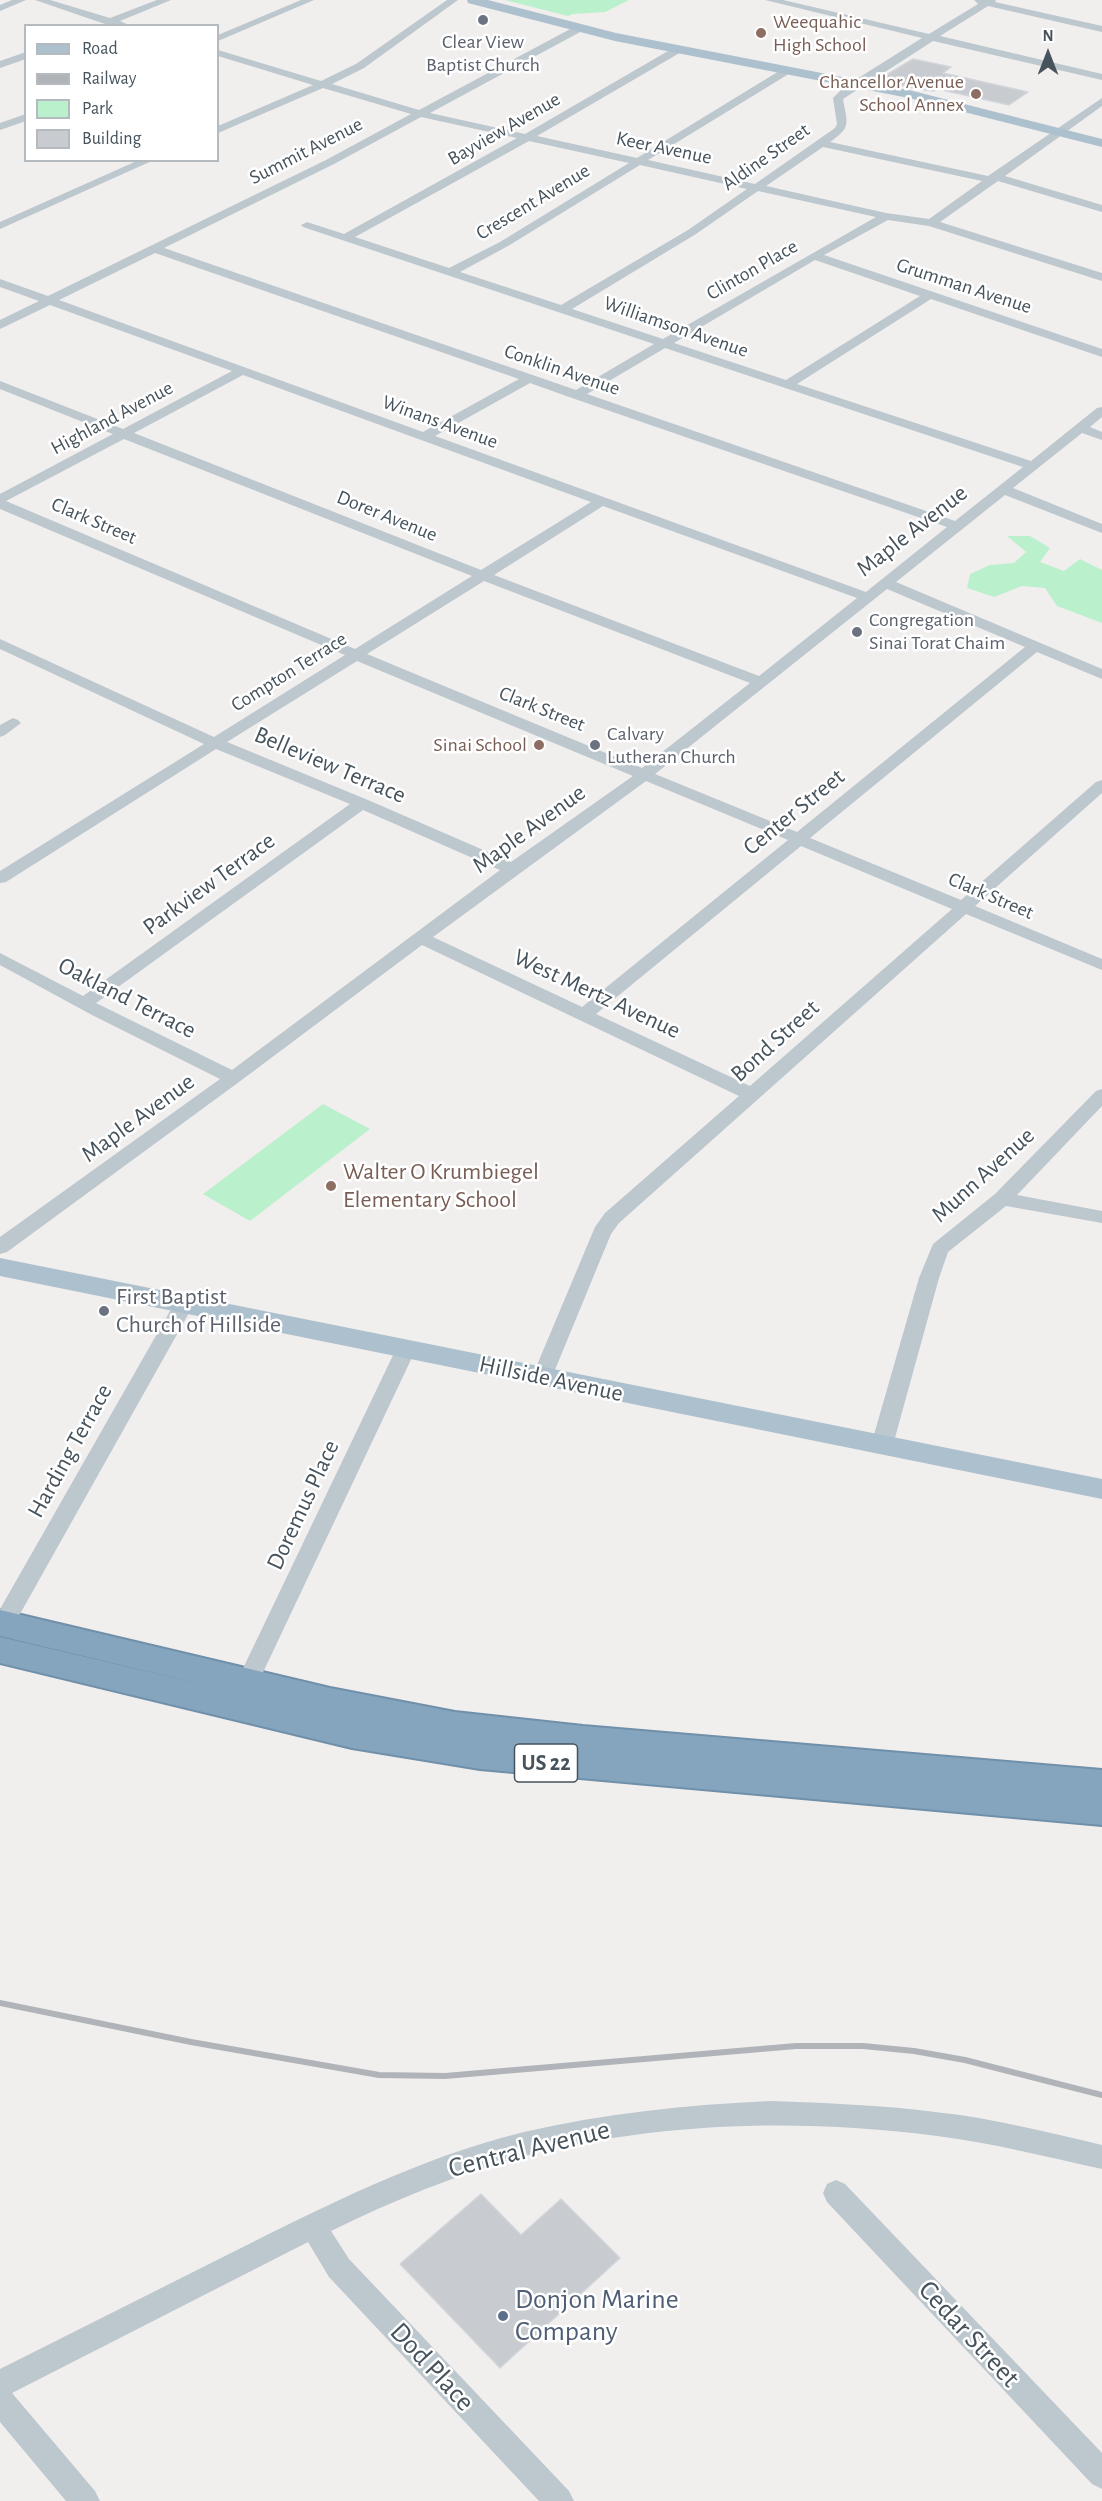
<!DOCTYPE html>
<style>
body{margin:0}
#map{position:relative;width:1102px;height:2501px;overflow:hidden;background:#f1eeee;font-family:"Alegreya Sans",sans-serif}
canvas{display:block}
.legend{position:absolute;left:24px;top:24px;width:195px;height:138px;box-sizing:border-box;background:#fff;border:2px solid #b5babe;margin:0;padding:8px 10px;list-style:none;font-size:18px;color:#46535c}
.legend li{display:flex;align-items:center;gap:12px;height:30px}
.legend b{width:30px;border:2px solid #b5babe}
.north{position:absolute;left:1018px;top:24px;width:60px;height:60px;-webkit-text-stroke:4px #fff;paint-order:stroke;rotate:0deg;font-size:16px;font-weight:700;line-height:24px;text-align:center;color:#46535c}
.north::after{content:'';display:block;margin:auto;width:21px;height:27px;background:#46535c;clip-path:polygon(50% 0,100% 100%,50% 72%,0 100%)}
</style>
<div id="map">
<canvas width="1102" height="2501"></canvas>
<ul class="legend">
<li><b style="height:8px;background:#adc0ce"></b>Road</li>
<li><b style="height:8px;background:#b0b4b9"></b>Railway</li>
<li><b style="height:16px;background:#bbf0cc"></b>Park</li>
<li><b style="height:16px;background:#c8ccd1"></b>Building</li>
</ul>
<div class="north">N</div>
</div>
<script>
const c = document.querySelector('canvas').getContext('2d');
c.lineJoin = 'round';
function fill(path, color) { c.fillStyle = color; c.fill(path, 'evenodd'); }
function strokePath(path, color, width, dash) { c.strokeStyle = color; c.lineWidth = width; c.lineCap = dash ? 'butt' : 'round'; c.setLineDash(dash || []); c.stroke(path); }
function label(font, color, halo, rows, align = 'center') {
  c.font = font + ' "Alegreya Sans",sans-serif'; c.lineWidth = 5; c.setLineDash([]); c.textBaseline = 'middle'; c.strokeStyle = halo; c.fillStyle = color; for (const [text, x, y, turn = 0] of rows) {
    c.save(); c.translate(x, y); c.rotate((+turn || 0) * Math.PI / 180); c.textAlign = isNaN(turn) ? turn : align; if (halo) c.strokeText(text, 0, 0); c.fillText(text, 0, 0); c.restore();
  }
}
const green = new Path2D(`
 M505,0H629L605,12L573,14L568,16Z
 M1007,536H1030L1050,548L1040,562L1064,571L1080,559L1102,570V623L1057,606L1045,588L1022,586L994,597L967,588L970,574L990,565L1014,563L1026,552Z
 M323,1104L370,1129L250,1221L203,1194Z`);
const building = new Path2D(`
 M913,59L951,67L943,73L1028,92L1009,105L938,89L934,91L918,89L878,80Z
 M481,2194L521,2235L561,2199L620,2258L500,2368L400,2264Z`);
const minor = new Path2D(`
 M12,0H26L0,11V5Z
 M35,0H50L110,18L157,0H171L120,21L131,26L105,24Z
 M301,0H314L218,41V35Z
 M447,0H458L364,68L332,84L419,110L574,27H582V31L430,113L525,134L675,47H683V51L537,136L637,158L784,68H792V72L648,160L755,184L835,128L837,124L833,98L844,87L922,38L765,0H783L929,34L978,4L974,0H996L995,2L1102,26V32L988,6L940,36L1102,74V80L933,41L843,99C847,123 852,127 830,142L988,176L1102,98V106L1005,176L1102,205V212L998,181L940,222L1102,273V281L929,226L888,220L824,255L1102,349V357L931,299L797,384L1031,461L1097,408L1102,407V417L1090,427L1102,432V440L1082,433L1013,488L1102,524V533L1005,495L896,582L1102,669V679L1037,652L810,838L961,900L1096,782L1102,780V793L975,906L1102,959V970L966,914L619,1223L611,1234L552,1377L549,1382L542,1384L535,1382L532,1377L595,1227L605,1213L739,1096L422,945L239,1082L7,1252L0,1254V1237L220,1079L92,1015L0,965V953L83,996L350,804L216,749L6,882L0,883V871L204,744L0,649V639L214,737L345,655L0,509V494L113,434L0,389V381L123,429L232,371L50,305L0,329V320L39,301L0,287V279L48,296L326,160L411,114L323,88L218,133V126L313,85L218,56V50L321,81L356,64ZM421,117L517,138L344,234L307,222L301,225L303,227L654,344L576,390L164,248L334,164ZM529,141L629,163L500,242L449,268L355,237ZM823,147L982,181L929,219L886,213L766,186ZM640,165L747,189L688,230L561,305L460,272L508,246ZM758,191L876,217L663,339L572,309L696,234ZM155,253L519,379L423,432L59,300ZM815,260L920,296L786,380L674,343ZM665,348L1023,467L955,521L587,394ZM243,375L591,502L481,570L134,433ZM530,383L572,398L947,527L866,592L435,436ZM124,439L472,576L355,649L6,501ZM603,506L857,598L759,676L494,575ZM484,581L750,683L642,768L367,654ZM887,589L1025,647L797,832L655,774ZM357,661L633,776L511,862L368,800L227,742ZM646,781L788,840L582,1007L433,937ZM363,810L500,870L232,1070L96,1003ZM801,846L952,909L750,1086L596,1014Z
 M26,52V59L0,68V61Z
 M26,114V121L0,130V123Z
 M139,160H154L0,229V222Z
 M13,718L18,720L21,723L5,735L0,737V725Z
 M1102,1089V1106L1017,1195L1102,1211V1223L1006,1206L948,1252L939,1278L893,1445L889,1450L882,1453L875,1450L871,1445L919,1278L933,1244L995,1194L1096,1091Z
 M184,1297L191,1299L194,1304L11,1630L0,1632V1609L174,1304L177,1299Z
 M406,1342L413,1344L416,1349L258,1683L255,1689L247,1692L239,1689L236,1683L396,1349L399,1344Z
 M770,2101C826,2103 880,2105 935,2112C992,2118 1047,2132 1102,2145V2169C1047,2157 993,2143 937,2136C799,2118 656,2122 521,2157C455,2175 392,2201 331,2231L349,2259L569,2491L574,2501H539L329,2277L308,2242L12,2393L95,2491L100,2501H66L0,2422V2369C77,2330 154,2292 231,2253C325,2206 421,2157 524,2132C605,2113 687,2105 770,2101Z
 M836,2180L845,2184L1102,2453V2489L1092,2484L827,2202L823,2193L827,2184Z`);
const major = new Path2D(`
 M467,0H488L616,33L909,90L1102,139V147L909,98L615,41L468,3Z
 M0,1258L1102,1479V1499L0,1276Z`);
const highway = new Path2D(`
 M0,1610L330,1688L455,1712L583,1726L1102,1770V1825L480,1769L352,1748L0,1663V1637L222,1689L0,1636Z`);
const rail = new Path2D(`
 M0,2003L191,2042L379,2075L445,2076L796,2046H863L914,2051L965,2060L1102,2095`);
const markers = [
 [483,20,6,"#6b7280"],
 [761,33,6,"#8d6e63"],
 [976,94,6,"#8d6e63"],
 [857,632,6,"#6b7280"],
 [539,745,6,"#8d6e63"],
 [595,745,6,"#6b7280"],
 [331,1186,6,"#8d6e63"],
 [104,1311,6,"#6b7280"],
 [503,2316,6,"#5c6f8a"]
];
const farEducationnames = [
 ["Weequahic",773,22,"left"],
 ["High School",773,45,"left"],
 ["Chancellor Avenue",964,82],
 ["School Annex",964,105],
 ["Sinai School",527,745]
];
const farWorshipnames = [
 ["Clear View",483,42,"center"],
 ["Baptist Church",483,65,"center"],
 ["Congregation",869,620],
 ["Sinai Torat Chaim",869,643],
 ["Calvary",607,734],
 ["Lutheran Church",607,757]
];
const farStreetnames = [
 ["Bayview Avenue",504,129,-30],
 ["Keer Avenue",664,148,12],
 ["Summit Avenue",306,151,-27],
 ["Aldine Street",766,157,-35],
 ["Crescent Avenue",533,202,-31],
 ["Clinton Place",752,270,-30],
 ["Grumman Avenue",964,286,18],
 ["Williamson Avenue",676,327,19],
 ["Conklin Avenue",562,370,19],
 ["Highland Avenue",112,418,-28],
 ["Winans Avenue",440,422,20],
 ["Dorer Avenue",387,516,22],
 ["Clark Street",94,521,23],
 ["Compton Terrace",289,672,-32],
 ["Clark Street",542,709,22],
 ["Clark Street",991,896,23]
];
const shields = [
 [546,1763,63]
];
const shieldNames = [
 ["US 22",546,1763]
];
const streetNames = [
 ["Maple Avenue",912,531,-38],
 ["Belleview Terrace",330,765,23],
 ["Center Street",794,812,-39],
 ["Maple Avenue",529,829,-36],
 ["Parkview Terrace",209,884,-36],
 ["West Mertz Avenue",597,994,25],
 ["Oakland Terrace",127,998,27],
 ["Bond Street",775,1041,-42],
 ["Maple Avenue",138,1118,-36],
 ["Munn Avenue",983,1175,-42],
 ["Hillside Avenue",551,1379,12],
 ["Harding Terrace",70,1451,-61],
 ["Doremus Place",303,1505,-65]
];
const educationNames = [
 ["Walter O Krumbiegel",343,1172],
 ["Elementary School",343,1200]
];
const worshipNames = [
 ["First Baptist",116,1297],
 ["Church of Hillside",116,1325]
];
const nearStreetnames = [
 ["Central Avenue",529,2149,-14],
 ["Cedar Street",969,2334,47],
 ["Dod Place",432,2367,47]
];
const nearServicenames = [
 ["Donjon Marine",515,2300],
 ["Company",515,2332]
];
fill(green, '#bbf0cc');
fill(building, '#c8ccd1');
strokePath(building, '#d2d5da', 1.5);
strokePath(highway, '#7090aa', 4);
fill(minor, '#bcc7ce');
fill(major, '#adc0ce');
fill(highway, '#85a5bf');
strokePath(rail, '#b0b4b9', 6);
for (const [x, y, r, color] of markers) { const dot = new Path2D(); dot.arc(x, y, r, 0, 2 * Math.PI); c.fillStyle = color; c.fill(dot); strokePath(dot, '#fff', 2); }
label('20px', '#785e54', '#fff', farEducationnames, 'right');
label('20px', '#5b616d', '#fff', farWorshipnames, 'left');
label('20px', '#46535c', '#fff', farStreetnames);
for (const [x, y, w] of shields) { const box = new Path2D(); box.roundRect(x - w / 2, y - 19, w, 38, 4.5); c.fillStyle = '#fff'; c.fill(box); strokePath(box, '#46535c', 1.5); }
label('bold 22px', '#46535c', null, shieldNames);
label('24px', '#46535c', '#fff', streetNames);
label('24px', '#785e54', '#fff', educationNames, 'left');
label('24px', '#5b616d', '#fff', worshipNames, 'left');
label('28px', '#46535c', '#fff', nearStreetnames);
label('28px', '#4e5e75', '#fff', nearServicenames, 'left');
</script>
